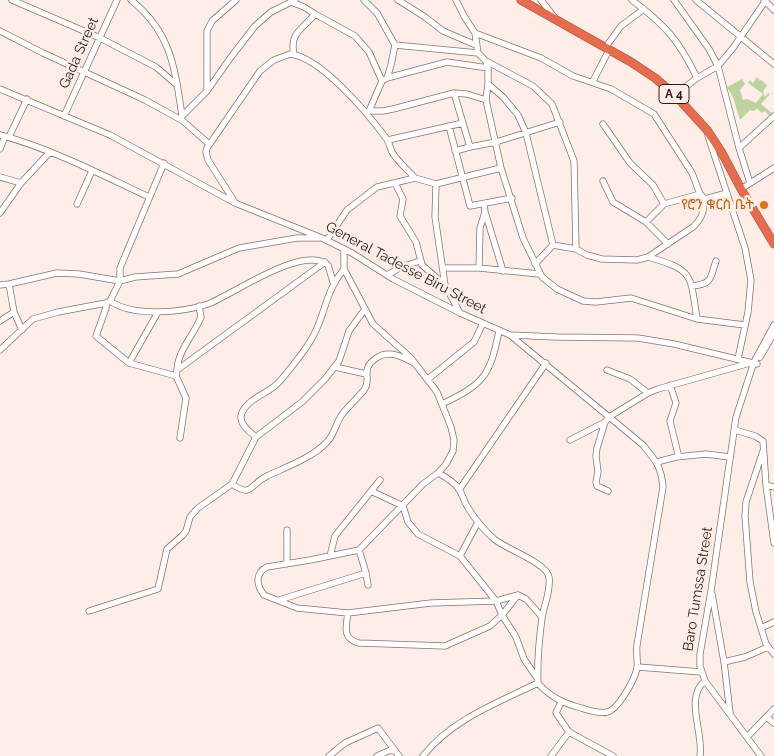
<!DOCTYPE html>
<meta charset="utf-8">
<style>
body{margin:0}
canvas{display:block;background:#ffeee8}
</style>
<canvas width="774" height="756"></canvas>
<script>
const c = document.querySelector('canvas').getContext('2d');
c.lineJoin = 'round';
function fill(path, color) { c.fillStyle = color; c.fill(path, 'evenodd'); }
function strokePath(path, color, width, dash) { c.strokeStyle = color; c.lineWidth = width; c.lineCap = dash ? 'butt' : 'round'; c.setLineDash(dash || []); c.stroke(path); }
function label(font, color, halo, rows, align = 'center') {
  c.font = font + ' Raleway,"Noto Sans Ethiopic",sans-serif'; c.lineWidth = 5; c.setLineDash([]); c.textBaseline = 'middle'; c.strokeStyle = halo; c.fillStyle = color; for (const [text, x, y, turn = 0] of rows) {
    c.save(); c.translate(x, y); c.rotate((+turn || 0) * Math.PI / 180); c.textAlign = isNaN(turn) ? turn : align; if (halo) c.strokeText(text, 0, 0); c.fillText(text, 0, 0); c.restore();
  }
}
const green = new Path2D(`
 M757,77L760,80L758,82L761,80L767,85L763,92L765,97L768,93L770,94L761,104L773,114L770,117L765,111L762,113L757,109L753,111L750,110L740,120L733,97L727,87L742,79L745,84L740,90L743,100L747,99L756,103L763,94L748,83L750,80L753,83Z`);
const minor = new Path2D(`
 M12,0L100,38L156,67L177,85
 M131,0C171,32 175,68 182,116
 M364,0L377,13L395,45L391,65L387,78L382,81L369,111
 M398,0L425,17L443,31L476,45
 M456,0L464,16L475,33L478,53L486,61L533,86L552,104L574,161L576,249
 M541,0L555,18
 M632,0C665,25 679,40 697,78
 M674,0L709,49L718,66L739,148L750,183
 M696,0L774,64
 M764,0L774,10
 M291,2L304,7L315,14L355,36L369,52L382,81
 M0,31L43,53L145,100L183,121L209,144
 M475,33L541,58L573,76L611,89L654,114L692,173L700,194L705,199
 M395,45L478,53
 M605,48L621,26L644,9
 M294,54C289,33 303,29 315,14
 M486,61L488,68V84L486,100L501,168L523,238L542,277L557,289L583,301L596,302L631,298L697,319L745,325
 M387,78L447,62L488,68
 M593,81L609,50
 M488,84L503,97L518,115L526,133L553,245
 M0,89L110,135L235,203L322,238L352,253L393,279L460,313L510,335L556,337L638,338L674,344L757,364
 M207,91V31L212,21L236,0
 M454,93L470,147L496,142L560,122
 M675,95L697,78L718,66L733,48L766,0
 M367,113L369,111H383L393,109L454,93L467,94L486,100
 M64,116L117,0
 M181,119L182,116L207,91L231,57L255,26L271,12L295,0
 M603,124L630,163L653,185L664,204
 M449,126L470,206L512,198
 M0,135C52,149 100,174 149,197
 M708,136L745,248L751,280L748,312L738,359
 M9,137L27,99
 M388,140L463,123
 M739,148L774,116
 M0,149L5,136
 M455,151L470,147
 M164,163L120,268V281L110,301L106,303V308L96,336L129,363L176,376
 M0,177L21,183
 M603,181L613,202L646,222L668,244
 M395,183L403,199L400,216L416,242L422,265L445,285L460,313
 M436,184L435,217L445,285
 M741,189L774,168
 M705,199L727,193
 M234,201L208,160L206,152L207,148L260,71L274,60L290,54C321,57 368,114 386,138C389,142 390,147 392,152C397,161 408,170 415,178
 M77,204L92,171
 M484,204L485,212L503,271
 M0,213L21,183L50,152
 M646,222L664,204L700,194
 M327,240L347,210L377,187L415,178L436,184L501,168
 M344,249V269L373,324L410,357L437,392L451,427L454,440L453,451L446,464L438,473L423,484L359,550L310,560L267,567C255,573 256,585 264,595L297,608L348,613L431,603L496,601L518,595L526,599L542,617
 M648,257C694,270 690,274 697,319
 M535,264L553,245L576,249L587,255L602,259L637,260L648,257L693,227C703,217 703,213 705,199
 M443,268H479L539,274
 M479,268L480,228L485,212
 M387,275L401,267L420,261
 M9,284L14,312L22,330
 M0,285L9,284L57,273L79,274L120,281L135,277L178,274L239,248L297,238H319
 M692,286C713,284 710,278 716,261
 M110,301C133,317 181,313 208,304C234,294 303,244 328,265L333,282
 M0,321L14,312
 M0,350L33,319L58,312L106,303
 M760,357L774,333
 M129,363L158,312
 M335,367L366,374
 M177,370C178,350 194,335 201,317L199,306
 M607,370L630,379L648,393
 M428,379L474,342L483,323
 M442,404C484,384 490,376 499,331
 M605,422L597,448L596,456L598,472L596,482L597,486L608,491
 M735,430L755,436L763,441L766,485L774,543
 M256,437C250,432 240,425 241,416C244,400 267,394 277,384C280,381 283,378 285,375C297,360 310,345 317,328C327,305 327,290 344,269
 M180,438L186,398L176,376L177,370L325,262
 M570,440L605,422L609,417L648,393L658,389L750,363
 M763,451L746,502L745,516L750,582L756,612L766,644L774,654
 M676,457L706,454L730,457
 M657,462L676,457L678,454L670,421L676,403L670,385
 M438,473C446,477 453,481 459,489C462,494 464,501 467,506C474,518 484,530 494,539C506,549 547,563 549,577C551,591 544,605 542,618C539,640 537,662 538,683C550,697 563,703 581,708C589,710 598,714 607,712C618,710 635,679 637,668C638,662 636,653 637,645L663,487C661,466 656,461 643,445L510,335
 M232,484C252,498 249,485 267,476C286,467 312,458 327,442C334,435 336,424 341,416C348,406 357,399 364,390C373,379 358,369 378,357C390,350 403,357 414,363
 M766,485L774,487
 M459,490L546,363
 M371,491L403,506L408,522L418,534L460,556L496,601L502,615L516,637L524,659L537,678
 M287,530V562
 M359,550L366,573L368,585
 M330,556L335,536L380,480
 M460,556L478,522
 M712,594L724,662L730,713
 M279,600L366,573
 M89,611L158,589L167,549L182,536L186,531L190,517L198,508L232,484L256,437L302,402L325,379L339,361L349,331L365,309
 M348,613C346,627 342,639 359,643L445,646L490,626L502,615L518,595
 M761,628L774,622
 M724,662L745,657L768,647
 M638,667L701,672
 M561,702L556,713L569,732L613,756
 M766,717L774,723
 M747,737L774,709
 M329,756L345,743L378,728L399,756
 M377,756L393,749
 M423,756C451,720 497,703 538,683
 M551,756L569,732
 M700,756C704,734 684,697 705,681
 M761,756L705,681L700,666V654L711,591L736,417L754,362L774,325`);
const highway = new Path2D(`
 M521,0L631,62L655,78L675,95L707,130L722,153L741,189L774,244`);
const markers = [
 [764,205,5,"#e8710a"]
];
const shields = [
 [674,94,30]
];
const shieldNames = [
 ["A 4",674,94]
];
const streetNames = [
 ["Gada Street",79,53,-66],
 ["General Tadesse Biru Street",406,268,28],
 ["Baro Tumssa Street",698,589,-81]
];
const foodNames = [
 ["የሮን ቁርስ ቤት",754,205]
];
fill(green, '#bcd29f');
strokePath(minor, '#85736c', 7);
strokePath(highway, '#a3513c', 9);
strokePath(minor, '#fff', 5.5);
strokePath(highway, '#e76c4e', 8);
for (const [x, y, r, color] of markers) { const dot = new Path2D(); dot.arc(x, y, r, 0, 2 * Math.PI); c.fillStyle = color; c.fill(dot); strokePath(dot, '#ffeee8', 2); }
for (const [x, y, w] of shields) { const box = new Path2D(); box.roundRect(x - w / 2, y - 9.5, w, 19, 4); c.fillStyle = '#ffeee8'; c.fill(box); strokePath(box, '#251e1b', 1); }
label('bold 12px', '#251e1b', null, shieldNames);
label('14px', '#251e1b', '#ffeee8', streetNames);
label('14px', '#c56008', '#ffeee8', foodNames, 'right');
</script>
